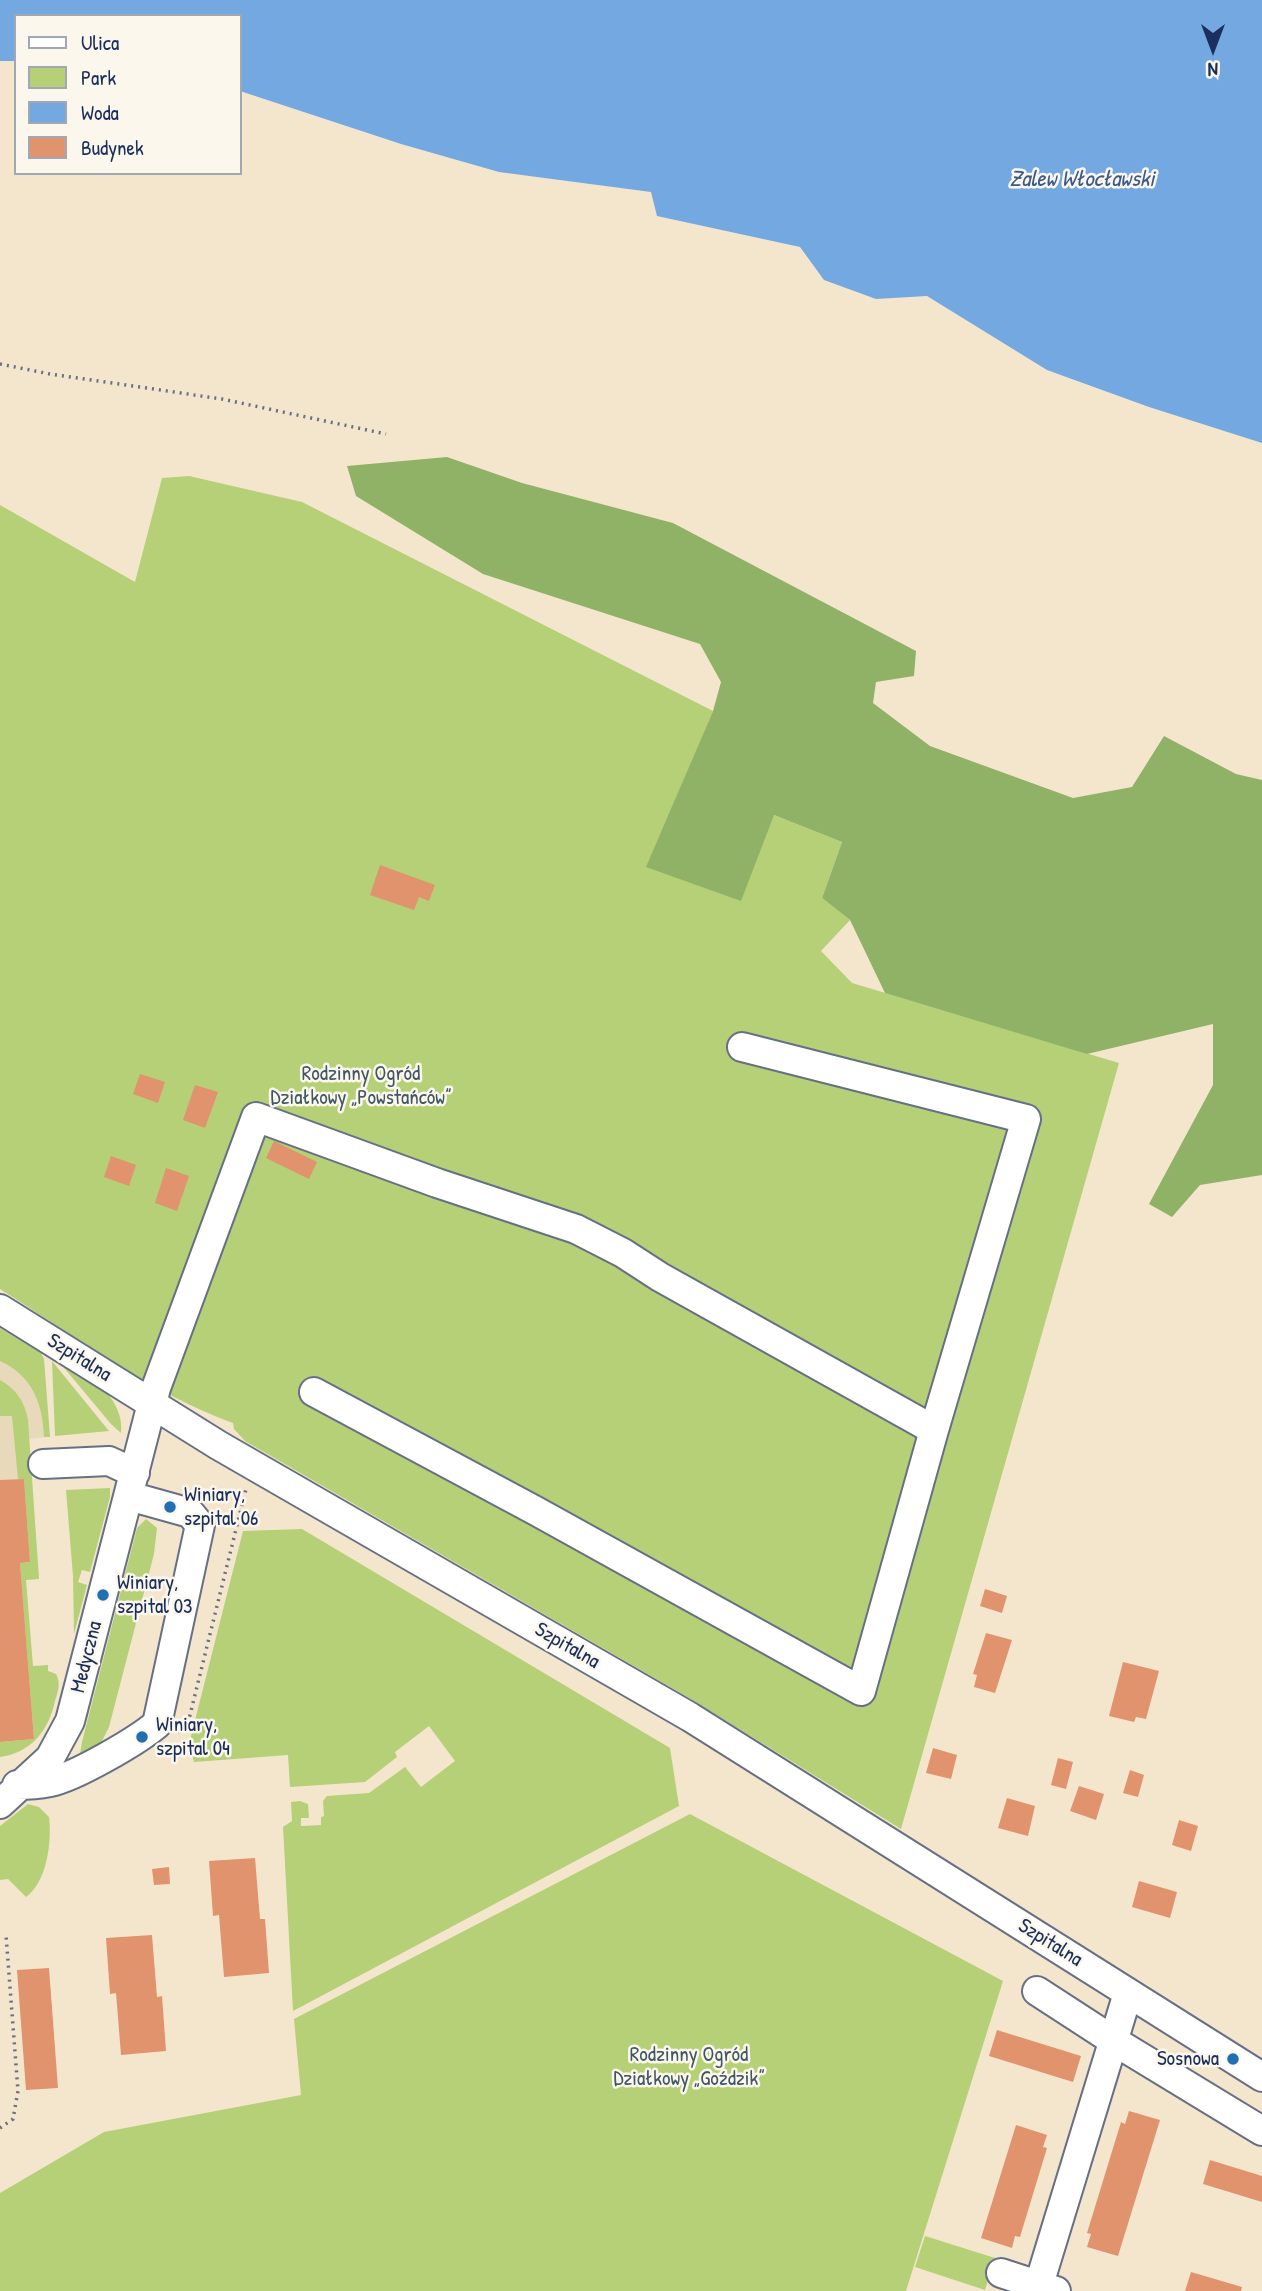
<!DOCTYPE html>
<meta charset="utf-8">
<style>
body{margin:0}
#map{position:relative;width:1262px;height:2291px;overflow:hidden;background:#f4e6cd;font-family:"Patrick Hand",sans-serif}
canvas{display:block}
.legend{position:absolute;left:14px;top:14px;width:228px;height:161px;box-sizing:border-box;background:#fbf7ec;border:2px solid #a1a7b3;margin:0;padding:9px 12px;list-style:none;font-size:21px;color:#1b2f5e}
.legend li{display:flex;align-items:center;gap:14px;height:35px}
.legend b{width:35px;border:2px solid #a1a7b3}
.north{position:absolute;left:1178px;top:14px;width:70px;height:70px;-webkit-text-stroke:5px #fbf7ec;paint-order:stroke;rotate:180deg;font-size:19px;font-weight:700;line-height:28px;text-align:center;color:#1b2f5e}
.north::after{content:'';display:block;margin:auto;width:24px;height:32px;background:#1b2f5e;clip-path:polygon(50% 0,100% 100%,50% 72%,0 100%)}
</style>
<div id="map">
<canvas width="1262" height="2291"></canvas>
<ul class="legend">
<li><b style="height:9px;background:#fff"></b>Ulica</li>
<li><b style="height:19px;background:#b5d076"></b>Park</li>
<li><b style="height:19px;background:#74a8e1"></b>Woda</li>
<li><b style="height:19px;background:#e1936e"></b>Budynek</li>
</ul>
<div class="north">N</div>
</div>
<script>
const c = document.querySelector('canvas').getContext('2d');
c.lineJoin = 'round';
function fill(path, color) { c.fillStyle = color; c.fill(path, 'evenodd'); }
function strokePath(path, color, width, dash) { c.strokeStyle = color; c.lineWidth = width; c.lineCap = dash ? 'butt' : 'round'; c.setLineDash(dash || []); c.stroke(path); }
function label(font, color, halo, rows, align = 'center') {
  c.font = font + ' "Patrick Hand",sans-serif'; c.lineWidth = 5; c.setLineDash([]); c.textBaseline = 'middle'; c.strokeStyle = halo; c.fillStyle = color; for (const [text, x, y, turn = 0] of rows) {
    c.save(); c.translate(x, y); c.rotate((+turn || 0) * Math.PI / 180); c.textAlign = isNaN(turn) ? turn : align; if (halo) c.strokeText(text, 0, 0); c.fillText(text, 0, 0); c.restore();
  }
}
const built = new Path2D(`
 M0,1338L39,1362L47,1437L28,1439L39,1579L26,1580L34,1739L0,1742Z`);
const green = new Path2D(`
 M189,476L302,502L713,711L647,867L774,815L842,842L822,898L850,920L821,951L852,983L1119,1063L901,1829L691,1699L245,1441L234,1429L233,1423C152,1394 73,1335 0,1289V505L135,582L162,478Z
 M0,1328L41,1353L44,1359L50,1437H44C43,1404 32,1375 0,1361Z
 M55,1357L102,1387C114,1400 123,1415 121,1433L111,1424Z
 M52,1361L109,1431L55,1436Z
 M0,1380C16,1389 25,1402 28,1420L39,1579L26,1580L33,1666L48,1665V1671L56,1674C61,1683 58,1691 55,1701C49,1730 31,1753 0,1757V1742L34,1739L20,1563L30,1562L24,1479H18L12,1416H0Z
 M110,1488V1497L90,1572L82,1570L78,1582L87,1585L74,1634L73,1576L66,1490Z
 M146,1519L157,1528L154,1554L109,1727L100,1745L84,1758L80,1754L82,1742L137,1528Z
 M302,1529L670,1748L679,1806L293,2011L283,1827L292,1821L291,1802L300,1801L308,1804L309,1818H301V1826L321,1825V1817L324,1816L323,1801L327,1796L369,1793L405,1767L421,1787L455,1761L429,1726L395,1752L397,1757L365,1782L290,1787L288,1755L194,1762L189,1744L243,1531Z
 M28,1804L39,1807L49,1817C52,1842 47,1882 26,1897L8,1879L0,1880V1826Z
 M690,1814L1003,1981L906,2291H0V2193L104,2132L301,2095L294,2019Z
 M925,2236L995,2258L985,2290L915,2267Z`);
const forest = new Path2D(`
 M447,457L522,483L673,523L916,651L914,676L876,682L873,703L930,746L1073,798L1132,787L1164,736L1236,774L1262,780V1175L1200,1185L1172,1217L1149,1204L1213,1085V1024L1087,1054L885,993L850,920L822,898L842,842L774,815L741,901L646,867L713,711L721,682L700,644L483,574L356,496L347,466Z`);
const water = new Path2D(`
 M0,0H1262V443L1149,407L1047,370L927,296L876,299L824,280L800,247L657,216L651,192L499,172L401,144L240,91V16H16V61H0Z`);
const building = new Path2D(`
 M380,865L435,885L429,901L419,897L414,910L370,895Z
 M140,1074L165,1082L158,1103L133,1094Z
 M195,1085L218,1092L205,1128L183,1120Z
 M274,1141L317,1162L309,1179L266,1158Z
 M111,1156L136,1165L129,1186L104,1177Z
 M166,1168L189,1176L177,1211L155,1203Z
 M24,1479L30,1562L20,1563L34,1739L0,1742V1480Z
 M985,1589L1007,1596L1002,1613L980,1606Z
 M986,1633L1012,1640L995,1693L974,1687L977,1675L973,1674Z
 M1123,1662L1159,1671L1146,1719L1136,1717L1134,1722L1109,1716Z
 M933,1748L957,1755L951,1779L926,1773Z
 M1058,1758L1073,1762L1066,1789L1051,1785Z
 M1130,1770L1144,1775L1138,1797L1123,1793Z
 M1079,1786L1104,1794L1096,1820L1070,1811Z
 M1007,1798L1035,1806L1028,1836L998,1828Z
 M1179,1820L1198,1826L1191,1851L1172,1845Z
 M255,1858L260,1919H265L269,1973L224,1977L219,1915L213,1916L209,1861Z
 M169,1867L170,1884L154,1885L152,1869Z
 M1139,1881L1177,1892L1170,1918L1132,1907Z
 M152,1935L157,1997L162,1996L166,2051L121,2055L116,1993L110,1994L106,1938Z
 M49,1968L58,2088L26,2090L17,1970Z
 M997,2030L1081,2056L1073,2082L989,2056Z
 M1129,2111L1160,2120L1118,2256L1087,2247L1091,2234L1087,2233L1121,2122L1125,2124Z
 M1016,2125L1047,2135L1043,2147L1047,2148L1020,2237L1015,2236L1012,2248L981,2238Z
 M1210,2160L1262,2176V2202L1203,2184Z
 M1191,2272L1242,2287L1241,2291H1185Z`);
const path = new Path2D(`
 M0,364L50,374L222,399L386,434
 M178,1732L187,1727L246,1489
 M0,2128L13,2119L18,2091L6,1935`);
const minor = new Path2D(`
 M0,1309L218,1445L690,1717L1262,2077
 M314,1392L536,1511L861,1691L934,1430L1026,1119L742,1047
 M43,1464L109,1461L135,1473
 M17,1785C27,1785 40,1784 50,1782C75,1777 137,1741 157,1724L200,1525L190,1513L129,1496
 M0,1804L50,1758L70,1721L156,1388L256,1117L437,1183L576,1229L623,1253L660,1277L934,1430
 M1037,1991L1114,2041L1262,2131
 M1001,2273L1056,2291
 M1037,2291L1128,1993`);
const markers = [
 [170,1507,7,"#1f6fb2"],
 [103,1595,7,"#1f6fb2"],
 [142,1737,7,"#1f6fb2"],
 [1233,2059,7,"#1f6fb2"]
];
const parkNames = [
 ["Rodzinny Ogród",361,1074],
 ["Działkowy „Powstańców”",361,1098],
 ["Rodzinny Ogród",689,2055],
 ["Działkowy „Goździk”",689,2079]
];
const streetNames = [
 ["Szpitalna",79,1358,32],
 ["Szpitalna",567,1646,30],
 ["Medyczna",87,1657,-76],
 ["Szpitalna",1050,1943,32]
];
const poiNames = [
 ["Winiary,",184,1495],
 ["szpital 06",184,1519],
 ["Winiary,",117,1583],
 ["szpital 03",117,1607],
 ["Winiary,",156,1725],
 ["szpital 04",156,1749],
 ["Sosnowa",1219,2059,"right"]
];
const waterNames = [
 ["Zalew Włocławski",1082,180]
];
fill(built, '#e8d9ba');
fill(green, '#b5d076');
fill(forest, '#90b267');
fill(water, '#74a8e1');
fill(building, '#e1936e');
strokePath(minor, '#676f85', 32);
strokePath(path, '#676f85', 3.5, [2, 5]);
strokePath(minor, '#fff', 28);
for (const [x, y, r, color] of markers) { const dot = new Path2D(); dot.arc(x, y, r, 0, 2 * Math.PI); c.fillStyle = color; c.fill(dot); strokePath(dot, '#fbf7ec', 2.5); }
label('21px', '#425764', '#fbf7ec', parkNames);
label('21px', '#1b2f5e', '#fbf7ec', streetNames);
label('21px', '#1b2f5e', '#fbf7ec', poiNames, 'left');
label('italic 23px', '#3a598c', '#fbf7ec', waterNames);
</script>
